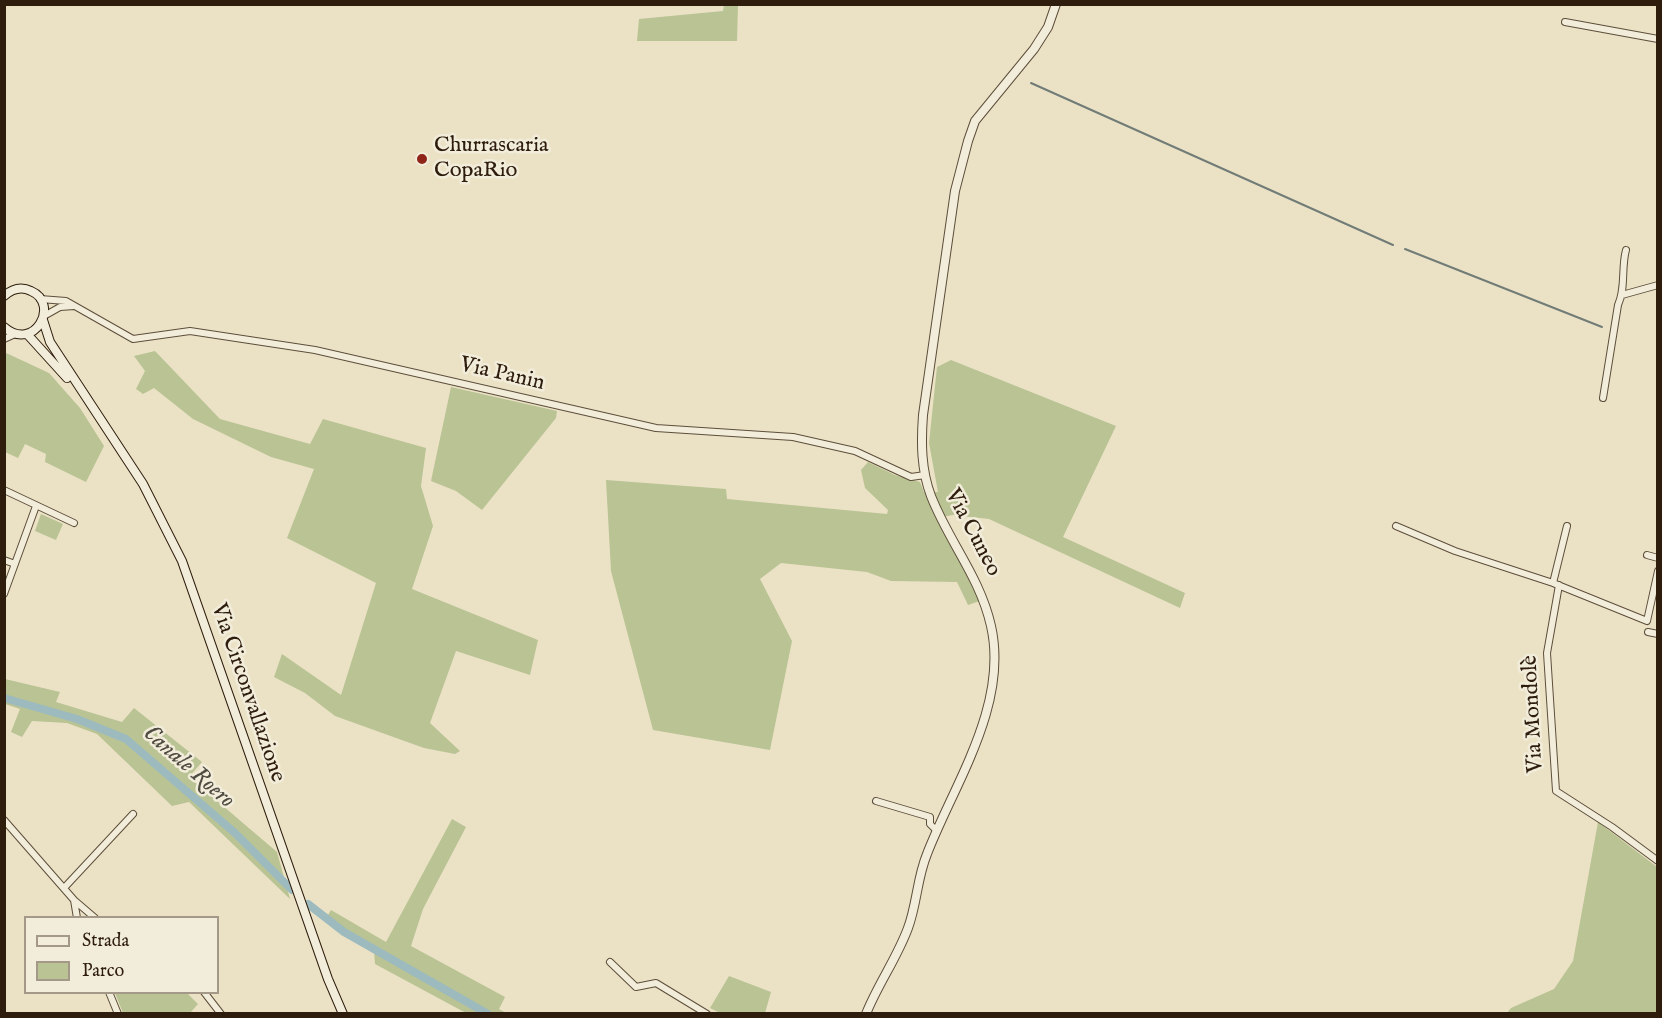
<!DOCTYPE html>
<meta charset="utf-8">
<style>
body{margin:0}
#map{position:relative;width:1662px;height:1018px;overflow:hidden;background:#ebe2c6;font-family:"IM FELL English",serif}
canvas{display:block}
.frame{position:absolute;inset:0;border:6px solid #2e1d0c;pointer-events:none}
.legend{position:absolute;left:24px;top:916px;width:195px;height:78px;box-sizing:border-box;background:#f2ecda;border:2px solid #a49988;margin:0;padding:8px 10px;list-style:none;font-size:18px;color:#2e1d0c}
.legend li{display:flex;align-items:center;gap:12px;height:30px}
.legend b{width:30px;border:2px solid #a49988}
</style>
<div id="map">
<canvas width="1662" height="1018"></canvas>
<div class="frame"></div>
<ul class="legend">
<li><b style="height:8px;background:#f2ecda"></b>Strada</li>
<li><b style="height:16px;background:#b9c393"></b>Parco</li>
</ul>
</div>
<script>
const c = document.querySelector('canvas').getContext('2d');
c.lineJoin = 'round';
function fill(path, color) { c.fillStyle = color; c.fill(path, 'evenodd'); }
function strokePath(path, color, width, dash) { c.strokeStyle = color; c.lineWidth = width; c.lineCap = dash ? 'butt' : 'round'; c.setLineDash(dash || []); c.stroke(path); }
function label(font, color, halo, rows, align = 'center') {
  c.font = font + ' "IM FELL English",serif'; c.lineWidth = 5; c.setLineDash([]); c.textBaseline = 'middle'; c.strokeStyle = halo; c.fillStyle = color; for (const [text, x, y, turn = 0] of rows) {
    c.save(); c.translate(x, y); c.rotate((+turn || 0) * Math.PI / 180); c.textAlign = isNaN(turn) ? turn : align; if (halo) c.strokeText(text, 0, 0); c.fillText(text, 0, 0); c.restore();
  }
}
const green = new Path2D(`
 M724,5H738L737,41H637L639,19L723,11Z
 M155,351L220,419L310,444L323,419L426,448L421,486L433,526L412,589L538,640L530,675L456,651L430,723L460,751L455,754L424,748L335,716L305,693L274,677L282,654L341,695L376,583L287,538L314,469L271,457L193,419L154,388L143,394L136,389L145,371L134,356Z
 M4,352L49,373L80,408L104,446L86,482L45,462L46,454L25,444L18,458L5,452Z
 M951,360L1116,426L1063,537L1185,593L1180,608L989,519L953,515L936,518L980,601L968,605L957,582L891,581L867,572L781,563L760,579L792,641L770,750L653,730L611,571L606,480L726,489L727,499L887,514L888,510L865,488L861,470L868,462L895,475L920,482L924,492H938L929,443L937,367Z
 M451,387L557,411L556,418L482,510L456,491L431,481Z
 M41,514L63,524L56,540L35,531Z
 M5,679L60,692L56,702L122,722L134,708L202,762L189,777L277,852L290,899L189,802L172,806L97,734L67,723L32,721L22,737L11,732L20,709L5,704Z
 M452,819L466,827L423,909L411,946L505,997L499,1009L506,1013H466L375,964L374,951L344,935L325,920L331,910L386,942Z
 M1598,822L1657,867V1013H1507L1511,1008L1554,989L1573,961Z
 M729,976L771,992L765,1013H720L710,1008Z
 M115,993H187L198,1004L190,1013H123Z`);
const stream = new Path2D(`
 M1031,83L1393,245
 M1405,249L1602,327`);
const canal = new Path2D(`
 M4,698L77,719L126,739L235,833L292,890
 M308,904L344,932L488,1014`);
const minor = new Path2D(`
 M1565,22L1658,39
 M1622,295L1658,285
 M40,299L66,301L133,339L190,331L315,350L656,428L793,437L855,451L911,477L925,475
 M44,316L60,307L74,306
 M4,339L15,334
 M1603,398L1618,305C1626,288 1621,268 1626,250
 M4,490L74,523
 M1396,526L1455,551L1553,583
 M1567,526L1553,583L1647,621L1658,571
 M1647,555L1658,558
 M4,560L15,564
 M1559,585L1547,653L1556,791L1612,827L1658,861
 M4,594L36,506
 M1648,632L1658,634
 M876,801L930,817V824L937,831
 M4,820L74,900L95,918
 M64,888L133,814
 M74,900L77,918
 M610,962L636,987L656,983L707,1014
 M109,992L118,1014
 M204,992L221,1014`);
const tertiary = new Path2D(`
 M866,1014C878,984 897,958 908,928C917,904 917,878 927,854C954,784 1009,705 991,626C980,577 949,542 931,496C921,470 921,442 923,415L955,191L968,141L975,121L1034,49L1048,27L1056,4`);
const secondary = new Path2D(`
 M4,296C12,289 21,286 31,291C61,304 34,353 4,327
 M43,320L50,342L143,484L182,561L328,979L343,1014
 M27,334L67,378`);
const markers = [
 [422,159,6,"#8f2418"]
];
const poiNames = [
 ["Churrascaria",434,146],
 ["CopaRio",434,171]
];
const streetNames = [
 ["Via Panin",502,375,13],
 ["Via Cuneo",972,533,62],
 ["Via Circonvallazione",247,693,71],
 ["Via Mondolè",1534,714,-93]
];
const waterNames = [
 ["Canale Roero",188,768,41]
];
fill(green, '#b9c393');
strokePath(stream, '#717c77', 2);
strokePath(canal, '#9dbbbf', 8);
strokePath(minor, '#5d4e3a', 8);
strokePath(tertiary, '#5d4e3a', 10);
strokePath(secondary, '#2e1d0c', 10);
strokePath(minor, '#f2ecda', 6);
strokePath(tertiary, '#f2ecda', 8);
strokePath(secondary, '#f2ecda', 8);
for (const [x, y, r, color] of markers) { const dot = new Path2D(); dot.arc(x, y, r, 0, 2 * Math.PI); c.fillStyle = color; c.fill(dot); strokePath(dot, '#f2ecda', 2); }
label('22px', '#2e1d0c', '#f2ecda', poiNames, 'left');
label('22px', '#2e1d0c', '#f2ecda', streetNames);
label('italic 24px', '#4f4c42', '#f2ecda', waterNames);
</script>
